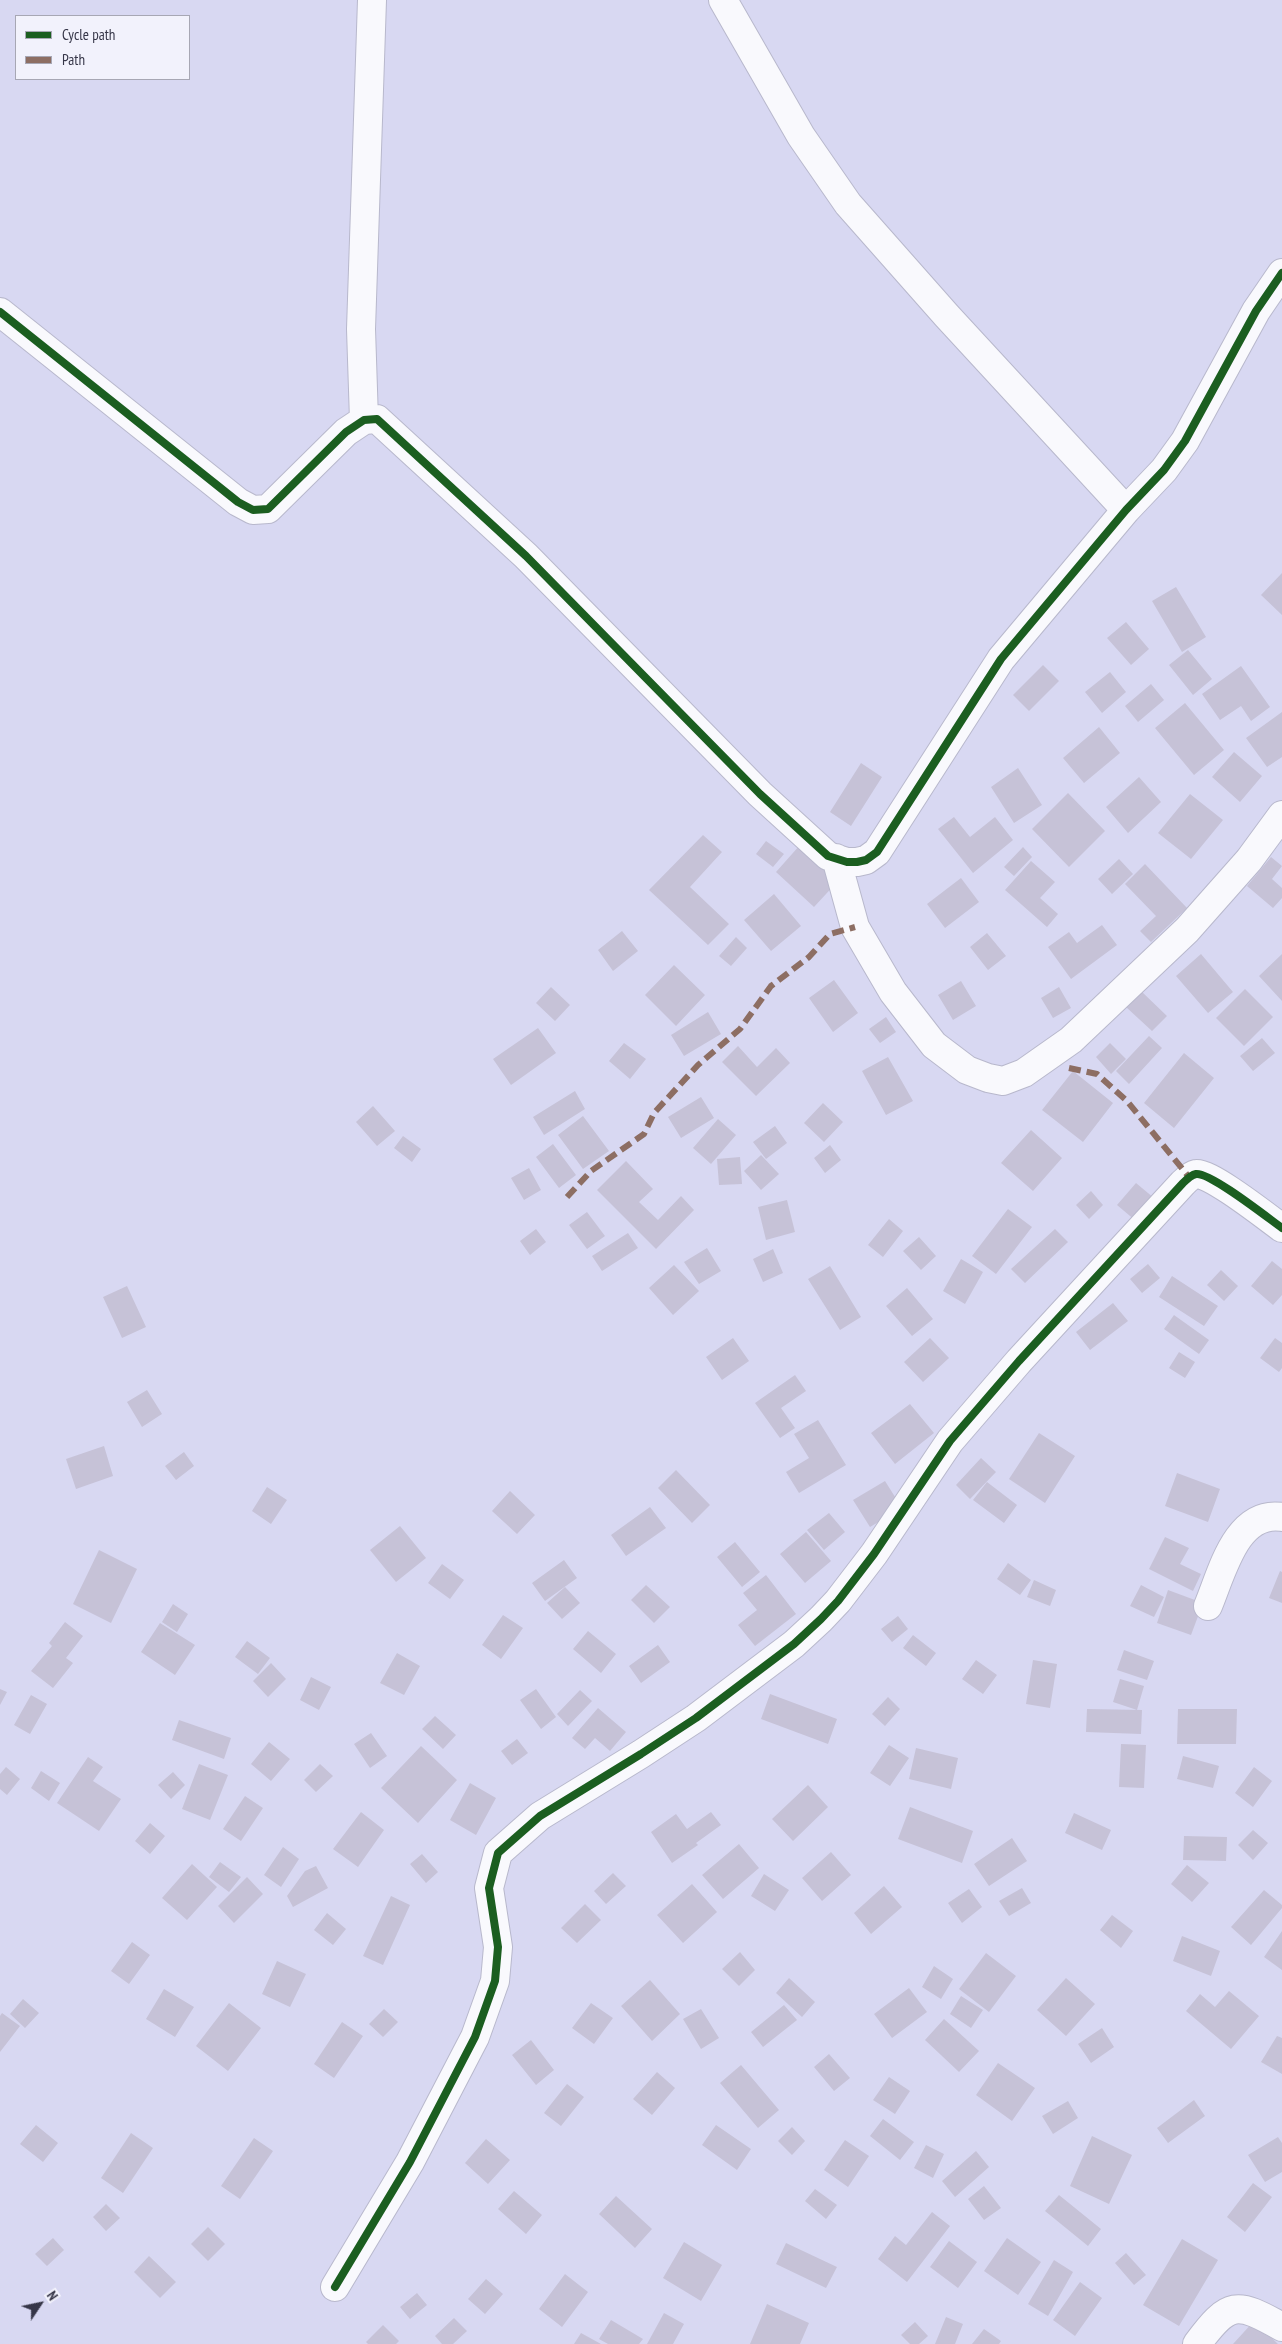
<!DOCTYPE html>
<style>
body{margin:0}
#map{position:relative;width:1282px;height:2344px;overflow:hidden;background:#d8d8f2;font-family:"PT Sans Narrow",sans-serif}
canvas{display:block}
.legend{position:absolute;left:15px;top:15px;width:175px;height:65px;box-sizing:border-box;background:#f2f2fc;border:1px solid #a7a7b4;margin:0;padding:6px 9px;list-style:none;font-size:15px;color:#363648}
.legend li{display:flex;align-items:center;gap:10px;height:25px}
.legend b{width:25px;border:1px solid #a7a7b4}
.north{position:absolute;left:15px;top:2279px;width:50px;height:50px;-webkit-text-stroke:4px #f2f2fc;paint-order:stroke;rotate:56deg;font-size:14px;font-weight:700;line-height:20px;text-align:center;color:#363648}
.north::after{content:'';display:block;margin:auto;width:18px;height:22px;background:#363648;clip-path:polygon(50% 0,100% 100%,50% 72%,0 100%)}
</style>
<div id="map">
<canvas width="1282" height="2344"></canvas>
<ul class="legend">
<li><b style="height:6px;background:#1b5e20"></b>Cycle path</li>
<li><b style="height:6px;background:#8d6e63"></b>Path</li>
</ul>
<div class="north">N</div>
</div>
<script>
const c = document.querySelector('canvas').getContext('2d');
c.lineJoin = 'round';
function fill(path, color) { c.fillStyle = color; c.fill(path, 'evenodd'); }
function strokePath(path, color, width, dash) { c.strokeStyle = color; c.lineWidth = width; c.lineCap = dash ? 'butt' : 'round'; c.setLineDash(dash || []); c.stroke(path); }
const building = new Path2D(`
 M1282,573V615L1261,595Z
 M1176,587L1206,637L1182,652L1152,601Z
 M1126,622L1149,649L1131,665L1107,638Z
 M1188,650L1212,679L1193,695L1169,665Z
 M1043,665L1059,681L1029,711L1013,695Z
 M1241,666L1270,707L1251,721L1241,706L1220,720L1202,694Z
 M1110,672L1126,692L1102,713L1085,692Z
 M1151,684L1164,700L1138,722L1125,706Z
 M1185,703L1224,750L1194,775L1155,728Z
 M1282,712V757L1267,767L1246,738Z
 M1099,727L1120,753L1084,783L1063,758Z
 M1234,752L1262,776L1240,802L1212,777Z
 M861,763L882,777L851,826L830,812Z
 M1018,768L1042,805L1014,823L991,787Z
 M1139,777L1161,802L1128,833L1106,807Z
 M1068,793L1105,831L1069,867L1032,829Z
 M1190,794L1223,820L1191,859L1158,833Z
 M954,817L970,837L995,817L1013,840L973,873L938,829Z
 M703,835L722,852L690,887L729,924L708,945L649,890Z
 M766,841L784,854L773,867L756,854Z
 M800,845L838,881L814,907L776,872Z
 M1023,847L1032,857L1014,876L1004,867Z
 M1271,857L1282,866L1272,879L1282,888V898L1273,908L1247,886Z
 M1119,859L1133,874L1112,894L1098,879Z
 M1031,861L1055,882L1040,898L1058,914L1047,927L1005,890Z
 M1145,864L1187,908L1151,942L1140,931L1156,916L1125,884Z
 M961,878L979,902L945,928L927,904Z
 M774,894L801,926L771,951L744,920Z
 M1102,925L1117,945L1071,979L1048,947L1069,932L1077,943Z
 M622,931L638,951L613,971L598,950Z
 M987,933L1006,956L988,970L970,947Z
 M736,937L747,948L731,966L719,956Z
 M1201,954L1233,992L1208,1013L1176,976Z
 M1282,954V1001L1259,976Z
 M674,965L705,995L676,1026L645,995Z
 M834,980L858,1013L833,1032L809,998Z
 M961,981L976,1006L953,1020L938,995Z
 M551,987L570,1005L555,1021L536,1003Z
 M1059,987L1071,1008L1053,1018L1041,998Z
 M1245,989L1273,1017L1244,1046L1216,1018Z
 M1141,991L1167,1016L1152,1031L1126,1007Z
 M708,1012L721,1034L684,1056L671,1035Z
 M886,1017L896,1032L880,1043L869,1029Z
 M538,1028L556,1053L511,1085L493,1059Z
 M1149,1036L1162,1048L1129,1084L1116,1071Z
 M1262,1038L1275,1053L1253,1071L1240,1056Z
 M624,1043L646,1059L630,1079L609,1061Z
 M1110,1043L1126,1059L1111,1074L1096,1057Z
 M738,1046L757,1067L776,1048L790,1063L756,1096L722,1062Z
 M1184,1053L1214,1078L1174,1128L1144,1103Z
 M888,1057L913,1101L886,1115L862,1071Z
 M1073,1071L1113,1103L1083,1142L1042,1110Z
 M575,1091L585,1109L544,1135L533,1117Z
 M701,1097L714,1118L681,1138L668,1117Z
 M823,1103L843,1122L824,1142L804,1123Z
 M373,1106L395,1131L377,1146L356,1122Z
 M583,1116L609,1151L583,1169L558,1135Z
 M718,1119L736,1135L711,1164L693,1148Z
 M775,1126L787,1143L766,1159L753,1142Z
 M1031,1130L1062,1158L1033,1191L1001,1163Z
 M403,1136L421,1149L412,1162L394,1148Z
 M553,1144L576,1175L559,1188L536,1157Z
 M830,1145L841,1160L825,1173L814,1158Z
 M761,1155L779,1174L761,1190L744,1171Z
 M740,1157L742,1184L719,1185L717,1159Z
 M626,1161L653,1189L639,1202L658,1220L681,1196L694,1210L656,1249L597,1190Z
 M529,1168L541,1190L524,1200L511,1178Z
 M1136,1183L1154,1198L1136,1221L1117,1205Z
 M1091,1191L1103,1205L1089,1219L1076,1205Z
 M787,1200L795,1232L766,1240L758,1207Z
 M1008,1209L1032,1227L996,1274L972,1256Z
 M587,1212L605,1236L587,1249L569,1225Z
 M889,1219L903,1231L883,1257L868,1245Z
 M536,1229L546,1242L530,1255L520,1241Z
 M1055,1229L1068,1242L1025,1283L1011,1269Z
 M628,1233L638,1248L602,1271L592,1256Z
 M919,1237L936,1256L921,1270L903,1251Z
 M707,1248L721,1271L699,1284L684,1262Z
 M773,1249L783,1273L763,1282L753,1259Z
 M961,1259L983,1272L965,1304L943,1291Z
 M1272,1261L1282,1269V1295L1273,1305L1251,1286Z
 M1148,1264L1160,1278L1142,1293L1130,1279Z
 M674,1265L699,1291L673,1315L649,1288Z
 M830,1266L861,1317L840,1330L808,1279Z
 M1221,1270L1238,1286L1224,1301L1207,1285Z
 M1172,1276L1218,1306L1204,1326L1159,1297Z
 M127,1286L146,1327L122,1338L103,1297Z
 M907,1288L933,1319L912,1336L886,1306Z
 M1113,1303L1128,1321L1090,1350L1076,1332Z
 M1174,1315L1209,1340L1199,1354L1164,1329Z
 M733,1338L749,1361L722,1380L706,1357Z
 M930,1338L949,1358L923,1382L904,1362Z
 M1275,1338L1282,1343V1368L1279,1372L1260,1358Z
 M1179,1352L1195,1362L1185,1378L1169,1368Z
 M795,1375L806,1391L781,1408L795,1428L780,1438L755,1403Z
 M147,1390L162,1414L142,1427L127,1402Z
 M910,1404L934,1433L895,1464L871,1433Z
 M818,1420L846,1465L799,1493L786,1472L809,1458L794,1434Z
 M1039,1433L1075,1456L1045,1503L1009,1479Z
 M104,1446L113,1476L76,1489L66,1459Z
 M184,1452L194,1466L176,1480L165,1466Z
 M981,1458L996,1472L970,1499L956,1485Z
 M676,1470L710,1505L692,1523L658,1488Z
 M1177,1473L1220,1489L1208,1522L1165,1506Z
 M885,1481L902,1508L870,1527L853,1500Z
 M987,1482L1017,1505L1004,1523L973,1500Z
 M267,1487L287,1500L271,1524L252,1511Z
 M510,1491L535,1515L517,1534L492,1511Z
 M650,1507L666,1528L626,1556L611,1535Z
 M829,1513L845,1532L824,1550L807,1530Z
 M400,1526L426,1558L396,1582L370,1550Z
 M806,1532L831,1561L805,1583L780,1554Z
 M1165,1537L1189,1548L1180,1564L1201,1574L1193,1591L1149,1569Z
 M735,1542L760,1572L742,1587L717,1557Z
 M99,1550L137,1569L111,1623L73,1604Z
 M564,1560L577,1578L545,1601L532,1583Z
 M1008,1563L1031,1580L1020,1595L997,1579Z
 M442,1564L464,1580L450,1599L428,1583Z
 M1280,1571L1282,1572V1603L1269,1598Z
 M766,1575L796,1614L755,1646L738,1625L757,1610L743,1593Z
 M1034,1580L1056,1590L1050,1606L1027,1597Z
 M646,1585L670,1607L654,1623L631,1600Z
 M1141,1585L1164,1597L1154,1617L1130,1606Z
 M565,1587L580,1603L562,1619L547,1603Z
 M1168,1590L1203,1603L1191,1635L1157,1623Z
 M173,1604L188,1614L177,1632L162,1622Z
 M503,1615L523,1628L501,1659L482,1645Z
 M898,1616L908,1629L892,1642L881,1629Z
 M65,1622L83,1636L66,1658L73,1663L53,1688L31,1671L52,1646L49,1643Z
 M160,1623L195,1645L175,1675L141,1652Z
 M588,1631L616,1654L601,1673L573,1649Z
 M913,1635L936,1653L926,1666L903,1648Z
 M247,1641L270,1658L258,1674L235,1657Z
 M658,1645L670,1662L641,1683L629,1666Z
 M1124,1650L1154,1661L1147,1680L1117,1670Z
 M397,1653L420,1666L404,1695L380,1683Z
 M976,1660L997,1675L983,1694L962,1679Z
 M1033,1660L1057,1664L1050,1708L1026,1704Z
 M271,1663L286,1679L268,1697L253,1681Z
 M311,1677L331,1687L319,1710L300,1700Z
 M1120,1679L1144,1686L1137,1710L1113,1702Z
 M0,1689L7,1692L0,1705Z
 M536,1689L556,1717L541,1729L520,1700Z
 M580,1690L592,1701L568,1726L557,1714Z
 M770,1694L837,1719L828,1744L761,1719Z
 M31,1695L47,1704L30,1734L14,1725Z
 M888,1697L900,1709L885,1726L872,1714Z
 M598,1708L626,1732L610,1751L595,1738L585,1749L572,1738Z
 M1087,1709L1142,1710L1141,1734L1086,1732Z
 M1178,1709H1237L1236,1744H1177Z
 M435,1716L456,1735L443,1749L422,1729Z
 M179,1720L231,1738L224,1759L172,1740Z
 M371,1733L387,1756L370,1768L354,1744Z
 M517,1739L528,1753L512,1765L501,1751Z
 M269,1742L290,1759L271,1781L251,1764Z
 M1121,1744L1146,1745L1144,1788L1119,1787Z
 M889,1745L909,1758L890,1786L870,1773Z
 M421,1746L457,1780L418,1823L381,1788Z
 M916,1748L958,1758L951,1789L909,1779Z
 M1183,1756L1219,1766L1213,1788L1177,1779Z
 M88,1757L103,1767L93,1781L121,1799L99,1831L57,1803Z
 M199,1764L228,1775L210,1820L182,1809Z
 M320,1764L333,1776L316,1792L304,1780Z
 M6,1767L20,1779L7,1795L0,1789V1774Z
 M1254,1767L1272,1781L1253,1807L1235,1793Z
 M41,1771L60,1783L49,1801L31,1788Z
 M173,1772L185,1785L171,1799L158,1785Z
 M470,1783L496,1798L476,1835L450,1820Z
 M808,1785L828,1807L793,1841L772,1819Z
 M245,1796L263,1808L241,1841L223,1829Z
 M910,1807L973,1831L962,1863L898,1839Z
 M361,1812L384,1830L358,1867L333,1849Z
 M711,1812L721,1825L696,1843L698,1845L672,1863L651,1832L676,1814L687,1829Z
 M1074,1813L1111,1830L1102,1850L1065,1833Z
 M150,1823L165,1836L150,1854L135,1841Z
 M1253,1830L1268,1843L1253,1860L1238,1845Z
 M1184,1836L1227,1837L1226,1861L1183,1860Z
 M1012,1838L1027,1861L989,1886L974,1864Z
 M739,1844L759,1868L723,1899L702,1875Z
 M283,1847L299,1859L281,1887L264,1875Z
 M831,1852L851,1875L822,1901L802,1878Z
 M422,1854L438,1872L426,1883L410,1864Z
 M220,1862L241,1877L229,1892L209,1877Z
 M192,1864L217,1887L187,1920L162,1898Z
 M1187,1865L1209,1883L1192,1902L1171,1884Z
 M316,1866L328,1888L293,1907L287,1896L305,1871Z
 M613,1873L626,1886L606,1904L594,1891Z
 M764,1874L789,1890L775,1911L751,1896Z
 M247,1877L263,1894L234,1923L218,1906Z
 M692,1884L717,1912L683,1943L657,1915Z
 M884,1886L902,1907L871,1934L854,1913Z
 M1022,1888L1031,1903L1009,1916L999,1901Z
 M969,1889L982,1907L962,1923L948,1903Z
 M1264,1890L1282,1905V1908L1251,1945L1231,1927Z
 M391,1896L410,1905L383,1965L363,1956Z
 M585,1904L601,1920L577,1943L561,1928Z
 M327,1913L346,1929L333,1945L314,1930Z
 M1112,1915L1133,1931L1121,1948L1100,1930Z
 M1282,1931V1970L1264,1957Z
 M1182,1936L1220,1951L1211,1976L1173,1961Z
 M132,1942L150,1955L129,1984L111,1971Z
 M740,1952L755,1970L739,1986L722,1969Z
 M986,1953L1016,1976L989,2012L959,1989Z
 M277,1961L306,1974L290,2007L262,1994Z
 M934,1966L953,1979L941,1999L922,1987Z
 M789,1978L815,2002L802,2017L776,1993Z
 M1066,1978L1095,2004L1066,2036L1037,2010Z
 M650,1980L680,2014L652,2041L621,2006Z
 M909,1988L927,2012L892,2038L874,2014Z
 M164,1989L194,2007L175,2037L146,2019Z
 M1229,1991L1259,2016L1231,2049L1186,2011L1200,1994L1215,2007Z
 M961,1996L983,2010L971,2028L950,2014Z
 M23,1999L39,2013L25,2028L10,2014Z
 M229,2003L261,2028L228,2071L196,2046Z
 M591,2003L613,2018L594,2044L572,2028Z
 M784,2005L797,2020L763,2047L751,2032Z
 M384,2009L398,2022L383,2037L369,2024Z
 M701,2009L719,2038L701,2049L683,2019Z
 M2,2013L20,2026L0,2052V2016Z
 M944,2019L979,2051L959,2072L925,2040Z
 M342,2022L363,2036L334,2078L314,2064Z
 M1102,2028L1114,2047L1091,2063L1078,2044Z
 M1277,2036L1282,2038V2074L1261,2062Z
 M531,2040L554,2070L536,2085L512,2055Z
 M829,2054L850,2078L834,2091L814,2067Z
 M998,2063L1035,2088L1012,2121L976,2095Z
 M741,2065L779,2110L758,2128L720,2083Z
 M657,2072L675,2088L652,2115L633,2099Z
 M889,2077L910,2091L895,2114L873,2100Z
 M567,2084L584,2097L561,2126L544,2113Z
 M1194,2100L1205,2116L1168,2143L1157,2128Z
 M1068,2101L1078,2118L1053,2134L1042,2116Z
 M883,2119L914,2142L900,2160L870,2136Z
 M36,2125L58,2143L43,2162L20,2144Z
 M716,2125L751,2149L737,2170L702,2145Z
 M792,2127L805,2141L792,2155L778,2141Z
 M131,2133L153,2148L123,2193L101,2178Z
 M1092,2136L1132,2155L1109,2204L1070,2186Z
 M1278,2137L1282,2143V2172L1265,2182L1248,2155Z
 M254,2138L273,2151L240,2199L221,2186Z
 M486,2139L510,2160L488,2184L465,2163Z
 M845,2140L869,2156L848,2187L824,2170Z
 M926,2145L944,2154L933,2178L914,2168Z
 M976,2151L989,2167L955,2197L942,2181Z
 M1253,2183L1272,2197L1245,2232L1227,2217Z
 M984,2186L1001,2208L984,2220L968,2199Z
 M815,2189L837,2205L826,2219L805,2201Z
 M514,2191L542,2215L526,2234L498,2209Z
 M1059,2195L1101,2229L1088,2246L1045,2211Z
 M616,2196L652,2229L635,2248L599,2214Z
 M106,2204L120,2218L106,2231L93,2217Z
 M932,2212L950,2226L907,2282L878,2259L895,2236L906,2245Z
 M208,2227L225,2244L208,2261L191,2244Z
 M53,2238L64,2250L47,2266L35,2254Z
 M1007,2238L1041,2262L1018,2295L984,2271Z
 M1182,2239L1218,2260L1179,2326L1143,2305Z
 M949,2241L977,2262L958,2288L930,2267Z
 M684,2242L722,2265L701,2301L663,2278Z
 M786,2243L837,2267L826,2288L776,2264Z
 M1126,2253L1146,2275L1134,2285L1115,2263Z
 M149,2256L176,2282L160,2298L134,2272Z
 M1054,2260L1073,2272L1048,2316L1028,2304Z
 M565,2274L588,2292L562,2327L539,2309Z
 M486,2279L503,2294L485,2314L468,2299Z
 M1080,2282L1102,2298L1075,2336L1053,2320Z
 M417,2293L427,2305L410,2319L400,2307Z
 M767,2304L809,2323L800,2344H750Z
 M664,2313L684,2324L673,2344H647Z
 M946,2317L963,2324L955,2344H935Z
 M454,2318L467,2331L453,2344H442L435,2336Z
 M611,2320L643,2339L639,2344H608L599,2339Z
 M1254,2321L1278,2344H1233Z
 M915,2322L928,2336L919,2344H910L901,2335Z
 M383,2325L399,2341L396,2344H368L366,2342Z
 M984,2329L1001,2341L999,2344H972Z
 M581,2333L601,2344H574Z`);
const minor = new Path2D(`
 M723,0L801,136L848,204L947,316L1126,510
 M0,312L238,502L253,510L268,509L346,432L364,420L377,419L526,556L760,794L828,856L847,862H857L866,860L877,852L1001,659L1126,510L1164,470L1185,441L1256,311L1282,273
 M364,420L361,329L372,0
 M836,858L855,927L893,992L934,1045L967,1070L988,1078L1003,1081L1024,1073L1071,1040L1187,930L1249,860L1282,815
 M1208,1606C1222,1573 1236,1510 1282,1517
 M335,2287L410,2162L475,2037L495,1981L498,1947L489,1888L498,1853L540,1816L641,1754L696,1718L794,1644L821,1619L838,1601L874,1554L950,1441L1019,1361L1183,1183C1186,1180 1191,1175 1196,1174C1210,1172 1268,1218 1282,1228
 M1197,2344C1229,2301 1236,2301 1282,2327`);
const quiet = new Path2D(`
 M1069,1068L1097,1074L1127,1101L1189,1177
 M567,1197L591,1171L644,1134L654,1113L698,1065L740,1029L771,986L809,957L830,934L855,927`);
const cycleway = new Path2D(`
 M0,312L238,502L253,510L268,509L346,432L364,420L377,419L526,556L760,794L828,856L847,862H857L866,860L877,852L1001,659L1126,510L1164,470L1185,441L1256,311L1282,273
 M335,2287L410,2162L475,2037L495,1981L498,1947L489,1888L498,1853L540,1816L641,1754L696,1718L794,1644L821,1619L838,1601L874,1554L950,1441L1019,1361L1183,1183C1186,1180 1191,1175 1196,1174C1210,1172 1268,1218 1282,1228`);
fill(building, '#c6c2d7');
strokePath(minor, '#b8b8cc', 30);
strokePath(minor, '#f9f9fd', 28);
strokePath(quiet, '#8d6e63', 6, [12, 6]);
strokePath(cycleway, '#1b5e20', 8);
</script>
